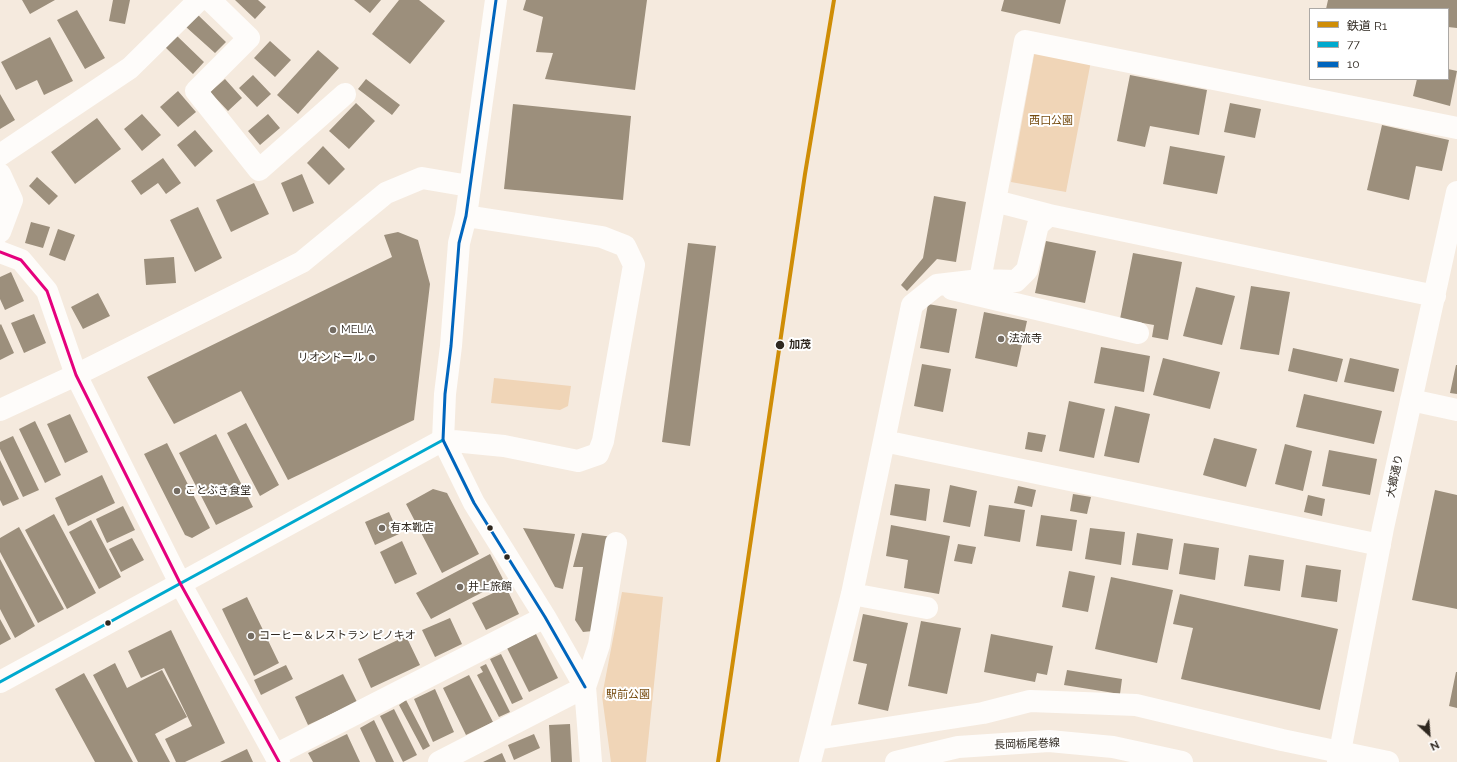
<!DOCTYPE html>
<meta charset="utf-8">
<style>
body{margin:0}
#map{position:relative;width:1457px;height:762px;overflow:hidden;background:#f5eade;font-family:Raleway,"Noto Sans JP",sans-serif}
canvas{display:block}
.legend{position:absolute;left:1309px;top:8px;width:140px;height:72px;box-sizing:border-box;background:#fff;border:1px solid #aca9a6;margin:0;padding:5px 7px;list-style:none;font-size:12px;color:#2f2820}
.legend li{display:flex;align-items:center;gap:8px;height:20px}
.legend b{width:20px;border:1px solid #aca9a6}
.north{position:absolute;left:1409px;top:714px;width:40px;height:40px;-webkit-text-stroke:3px #fff;paint-order:stroke;rotate:154deg;font-size:11px;font-weight:700;line-height:16px;text-align:center;color:#2f2820}
.north::after{content:'';display:block;margin:auto;width:14px;height:18px;background:#2f2820;clip-path:polygon(50% 0,100% 100%,50% 72%,0 100%)}
</style>
<div id="map">
<canvas width="1457" height="762"></canvas>
<ul class="legend">
<li><b style="height:5px;background:#cf8d06"></b>鉄道 R1</li>
<li><b style="height:5px;background:#00a9ce"></b>77</li>
<li><b style="height:5px;background:#0065bd"></b>10</li>
</ul>
<div class="north">N</div>
</div>
<script>
const c = document.querySelector('canvas').getContext('2d');
c.lineJoin = 'round';
function fill(path, color) { c.fillStyle = color; c.fill(path, 'evenodd'); }
function strokePath(path, color, width, dash) { c.strokeStyle = color; c.lineWidth = width; c.lineCap = dash ? 'butt' : 'round'; c.setLineDash(dash || []); c.stroke(path); }
function label(font, color, halo, rows, align = 'center') {
  c.font = font + ' Raleway,"Noto Sans JP",sans-serif'; c.lineWidth = 4; c.setLineDash([]); c.textBaseline = 'middle'; c.strokeStyle = halo; c.fillStyle = color; for (const [text, x, y, turn = 0] of rows) {
    c.save(); c.translate(x, y); c.rotate((+turn || 0) * Math.PI / 180); c.textAlign = isNaN(turn) ? turn : align; if (halo) c.strokeText(text, 0, 0); c.fillText(text, 0, 0); c.restore();
  }
}
const green = new Path2D(`
 M1035,50L1091,61L1066,192L1011,182Z
 M494,378L571,386L568,406L560,410L491,403Z
 M622,592L663,597L646,762H611L602,696Z`);
const building = new Path2D(`
 M22,0H55L30,14Z
 M113,0H130L125,24L109,21Z
 M235,0H258L266,7L255,19Z
 M354,0H381L370,13Z
 M399,0H419L445,21L410,64L372,34Z
 M526,0H647L635,90L545,79L553,53L536,52L543,17L523,10Z
 M1004,0H1066L1060,24L1001,11Z
 M1328,0H1457V28L1448,27V9H1326Z
 M77,10L105,58L85,69L57,20Z
 M198,15L226,42L215,53L186,27Z
 M176,35L204,62L193,74L165,47Z
 M50,37L73,81L44,95L37,80L16,90L1,62Z
 M270,41L291,60L275,77L254,58Z
 M318,50L339,68L298,114L277,95Z
 M1448,69L1457,71L1450,106L1413,96L1417,79H1448Z
 M253,75L271,94L257,107L239,88Z
 M1130,75L1207,90L1199,135L1150,126L1145,147L1117,141Z
 M225,79L242,98L228,111L210,92Z
 M366,79L400,105L392,115L358,89Z
 M178,91L196,112L178,127L160,107Z
 M0,94L15,120L0,129Z
 M356,103L375,121L349,149L329,131Z
 M1230,103L1261,109L1255,138L1224,132Z
 M513,104L631,116L623,200L504,189Z
 M142,114L161,135L142,151L124,129Z
 M268,114L280,128L260,145L248,131Z
 M97,118L121,149L75,184L51,152Z
 M1382,125L1449,140L1442,171L1416,166L1409,200L1367,190Z
 M195,130L213,151L195,167L177,145Z
 M323,146L345,169L329,185L307,163Z
 M1170,146L1225,156L1217,194L1163,184Z
 M163,158L181,183L166,194L158,183L141,195L131,181Z
 M302,174L314,203L293,212L281,183Z
 M37,177L58,196L49,205L29,186Z
 M254,183L269,214L231,232L216,200Z
 M934,196L966,202L956,262L937,259L907,291L901,285L923,258Z
 M198,207L222,258L195,272L170,220Z
 M31,222L50,227L43,248L25,243Z
 M58,229L75,235L65,261L49,255Z
 M398,232L418,240L430,284L414,420L288,480L241,391L174,424L147,377L392,257L384,235Z
 M1046,241L1096,251L1085,303L1035,293Z
 M688,243L716,246L690,446L662,442Z
 M1133,253L1182,262L1168,340L1152,337L1154,325L1120,319Z
 M174,257L176,283L146,285L144,259Z
 M11,272L24,301L5,310L0,299V277Z
 M1251,286L1290,292L1279,355L1240,349Z
 M1196,287L1235,296L1222,345L1183,336Z
 M98,293L110,316L83,329L71,307Z
 M928,304L957,309L949,353L920,348Z
 M984,312L1027,321L1017,367L975,358Z
 M34,314L46,343L24,353L11,323Z
 M1,324L14,353L0,360V325Z
 M1101,347L1150,356L1144,392L1094,383Z
 M1293,348L1343,359L1337,382L1288,371Z
 M1163,358L1220,372L1210,409L1153,395Z
 M1350,358L1399,369L1394,392L1344,382Z
 M922,364L951,369L943,412L914,406Z
 M1456,365H1457V394L1450,393Z
 M1304,394L1382,411L1374,444L1296,427Z
 M1069,401L1105,409L1094,458L1059,451Z
 M1115,406L1150,414L1139,463L1104,456Z
 M70,414L88,452L65,463L47,424Z
 M35,421L61,475L45,483L19,429Z
 M246,423L279,485L260,496L227,433Z
 M1028,432L1046,435L1042,452L1025,449Z
 M216,434L253,507L216,525L179,453Z
 M13,436L39,490L23,497L0,449V442Z
 M1214,438L1257,449L1246,487L1203,475Z
 M167,443L210,528L192,538L185,535L144,454Z
 M1285,444L1312,451L1303,491L1275,484Z
 M1329,450L1377,459L1370,495L1322,486Z
 M0,460L19,499L3,506L0,500Z
 M102,475L115,503L68,526L55,498Z
 M895,484L930,489L926,521L890,515Z
 M950,485L977,491L970,527L943,522Z
 M1018,486L1036,490L1032,507L1014,503Z
 M433,489L447,493L479,554L442,573L406,504Z
 M1435,490L1457,495V609L1412,600Z
 M1073,494L1091,497L1087,514L1070,511Z
 M1308,495L1325,499L1322,516L1304,512Z
 M989,505L1025,510L1020,542L984,536Z
 M123,506L135,530L107,543L96,519Z
 M389,512L399,534L375,545L365,522Z
 M54,514L96,593L67,609L25,530Z
 M1041,515L1077,520L1072,551L1036,546Z
 M91,520L121,577L99,589L69,532Z
 M891,525L950,536L939,594L904,588L908,560L886,556Z
 M19,527L64,609L38,623L0,552V538Z
 M523,528L575,534L563,589L555,587Z
 M1090,528L1125,532L1121,565L1085,559Z
 M582,533L613,537L593,631L583,632L575,620L583,567H573Z
 M1137,533L1173,539L1168,570L1132,565Z
 M132,538L144,560L121,572L109,549Z
 M402,541L417,574L395,584L380,552Z
 M1184,543L1219,548L1215,580L1179,574Z
 M958,544L976,547L972,564L954,561Z
 M490,554L504,581L431,619L416,593Z
 M1249,555L1284,560L1280,591L1244,586Z
 M0,559L35,626L15,638L0,609Z
 M1306,565L1341,570L1337,602L1301,597Z
 M1069,571L1095,576L1088,612L1062,607Z
 M1111,577L1173,590L1157,663L1095,649Z
 M506,587L519,614L486,630L472,603Z
 M1180,594L1338,629L1320,710L1181,679L1193,628L1173,624Z
 M247,597L279,663L254,676L222,609Z
 M863,614L908,623L888,711L858,704L867,664L853,661Z
 M450,618L462,644L435,657L422,630Z
 M0,619L11,639L0,645Z
 M921,621L961,628L947,694L908,686Z
 M171,630L225,743L185,762H176L165,739L192,726L164,668L141,678L128,651Z
 M536,634L558,678L529,692L507,648Z
 M991,634L1053,646L1047,675L1037,673L1035,682L984,672Z
 M406,636L420,665L371,688L358,659Z
 M501,654L523,699L512,704L490,659Z
 M115,663L127,688L162,670L187,717L155,734L170,762H138L93,675Z
 M486,664L510,712L499,717L477,675L483,672L480,667Z
 M286,665L293,679L261,695L254,680Z
 M1067,670L1122,679L1120,694L1064,685Z
 M1456,672H1457V708L1449,706Z
 M84,673L133,762H95L55,689Z
 M343,674L357,702L308,725L295,697Z
 M469,675L493,722L466,735L443,688Z
 M435,689L454,732L433,742L414,699Z
 M406,700L430,746L423,750L399,705Z
 M394,709L417,755L403,762L380,716Z
 M374,720L394,762H376L360,728Z
 M570,724L572,762H551L549,725Z
 M347,734L360,762H313L308,753Z
 M534,734L540,748L514,760L508,745Z
 M247,749L253,762H220Z
 M502,753L506,762H483Z`);
const minor = new Path2D(`
 M210,0L249,38L196,91L259,170L345,94
 M496,0L466,216L459,243L451,346L445,394L443,440L474,503L545,617L585,687
 M0,155L130,68L199,0
 M0,174L12,200L0,232
 M995,201L1025,41L1457,128
 M1049,215L1038,225L1027,270L1016,281L980,280L995,201L1049,215L1435,296
 M0,252L21,260L47,291L76,375L180,583L279,762
 M980,280L937,285L912,305L884,441L1380,545
 M952,289L1138,333
 M1411,400L1457,410
 M0,410L76,375L302,262L386,193L422,178L469,186
 M443,440L504,446L578,461L598,454L603,441L634,265L625,246L602,237L466,216
 M852,594L927,608
 M816,739L852,594L884,441
 M275,755L545,617
 M439,762L585,687
 M591,762L585,687L599,645L616,543
 M810,762L816,739L983,713L1030,701L1136,705L1282,740L1388,762
 M1338,762L1383,528L1457,192`);
const major = new Path2D(`
 M0,682L443,440
 M896,762L958,747L1049,741L1113,747L1182,762`);
const bus1 = new Path2D(`
 M0,682L443,440`);
const bus2 = new Path2D(`
 M496,0L466,216L459,243L451,346L445,394L443,440L474,503L545,617L585,687`);
const bus3 = new Path2D(`
 M0,252L21,260L47,291L76,375L180,583L279,762`);
const rail1 = new Path2D(`
 M718,762L805,174L834,0`);
const markers = [
 [333,330,4,"#746c62"],
 [1001,339,4,"#746c62"],
 [780,345,5,"#2f2820"],
 [372,358,4,"#746c62"],
 [177,491,4,"#746c62"],
 [382,528,4,"#746c62"],
 [490,528,3.5,"#2f2820"],
 [507,557,3.5,"#2f2820"],
 [460,587,4,"#746c62"],
 [108,623,3.5,"#2f2820"],
 [251,636,4,"#746c62"]
];
const parkNames = [
 ["西口公園",1051,121],
 ["駅前公園",628,695]
];
const poiNames = [
 ["MELIA",341,330],
 ["法流寺",1009,339],
 ["リオンドール",364,358,"right"],
 ["ことぶき食堂",185,491],
 ["有本靴店",390,528],
 ["井上旅館",468,587],
 ["コーヒー＆レストラン ピノキオ",259,636]
];
const stopNames = [
 ["加茂",789,345]
];
const streetNames = [
 ["大郷通り",1395,476,-78],
 ["長岡栃尾巻線",1027,744,-2]
];
fill(green, '#f0d5b7');
fill(building, '#9c8f7c');
strokePath(minor, '#fefcfa', 22);
strokePath(major, '#fefcfa', 22);
strokePath(bus1, '#00a9ce', 3);
strokePath(bus2, '#0065bd', 3);
strokePath(bus3, '#e5007d', 3);
strokePath(rail1, '#cf8d06', 4);
for (const [x, y, r, color] of markers) { const dot = new Path2D(); dot.arc(x, y, r, 0, 2 * Math.PI); c.fillStyle = color; c.fill(dot); strokePath(dot, '#fff', 1.5); }
label('11px', '#764c10', '#fff', parkNames);
label('11px', '#2f2820', '#fff', poiNames, 'left');
label('bold 11px', '#2f2820', '#fff', stopNames, 'left');
label('11px', '#2f2820', '#fff', streetNames);
</script>
